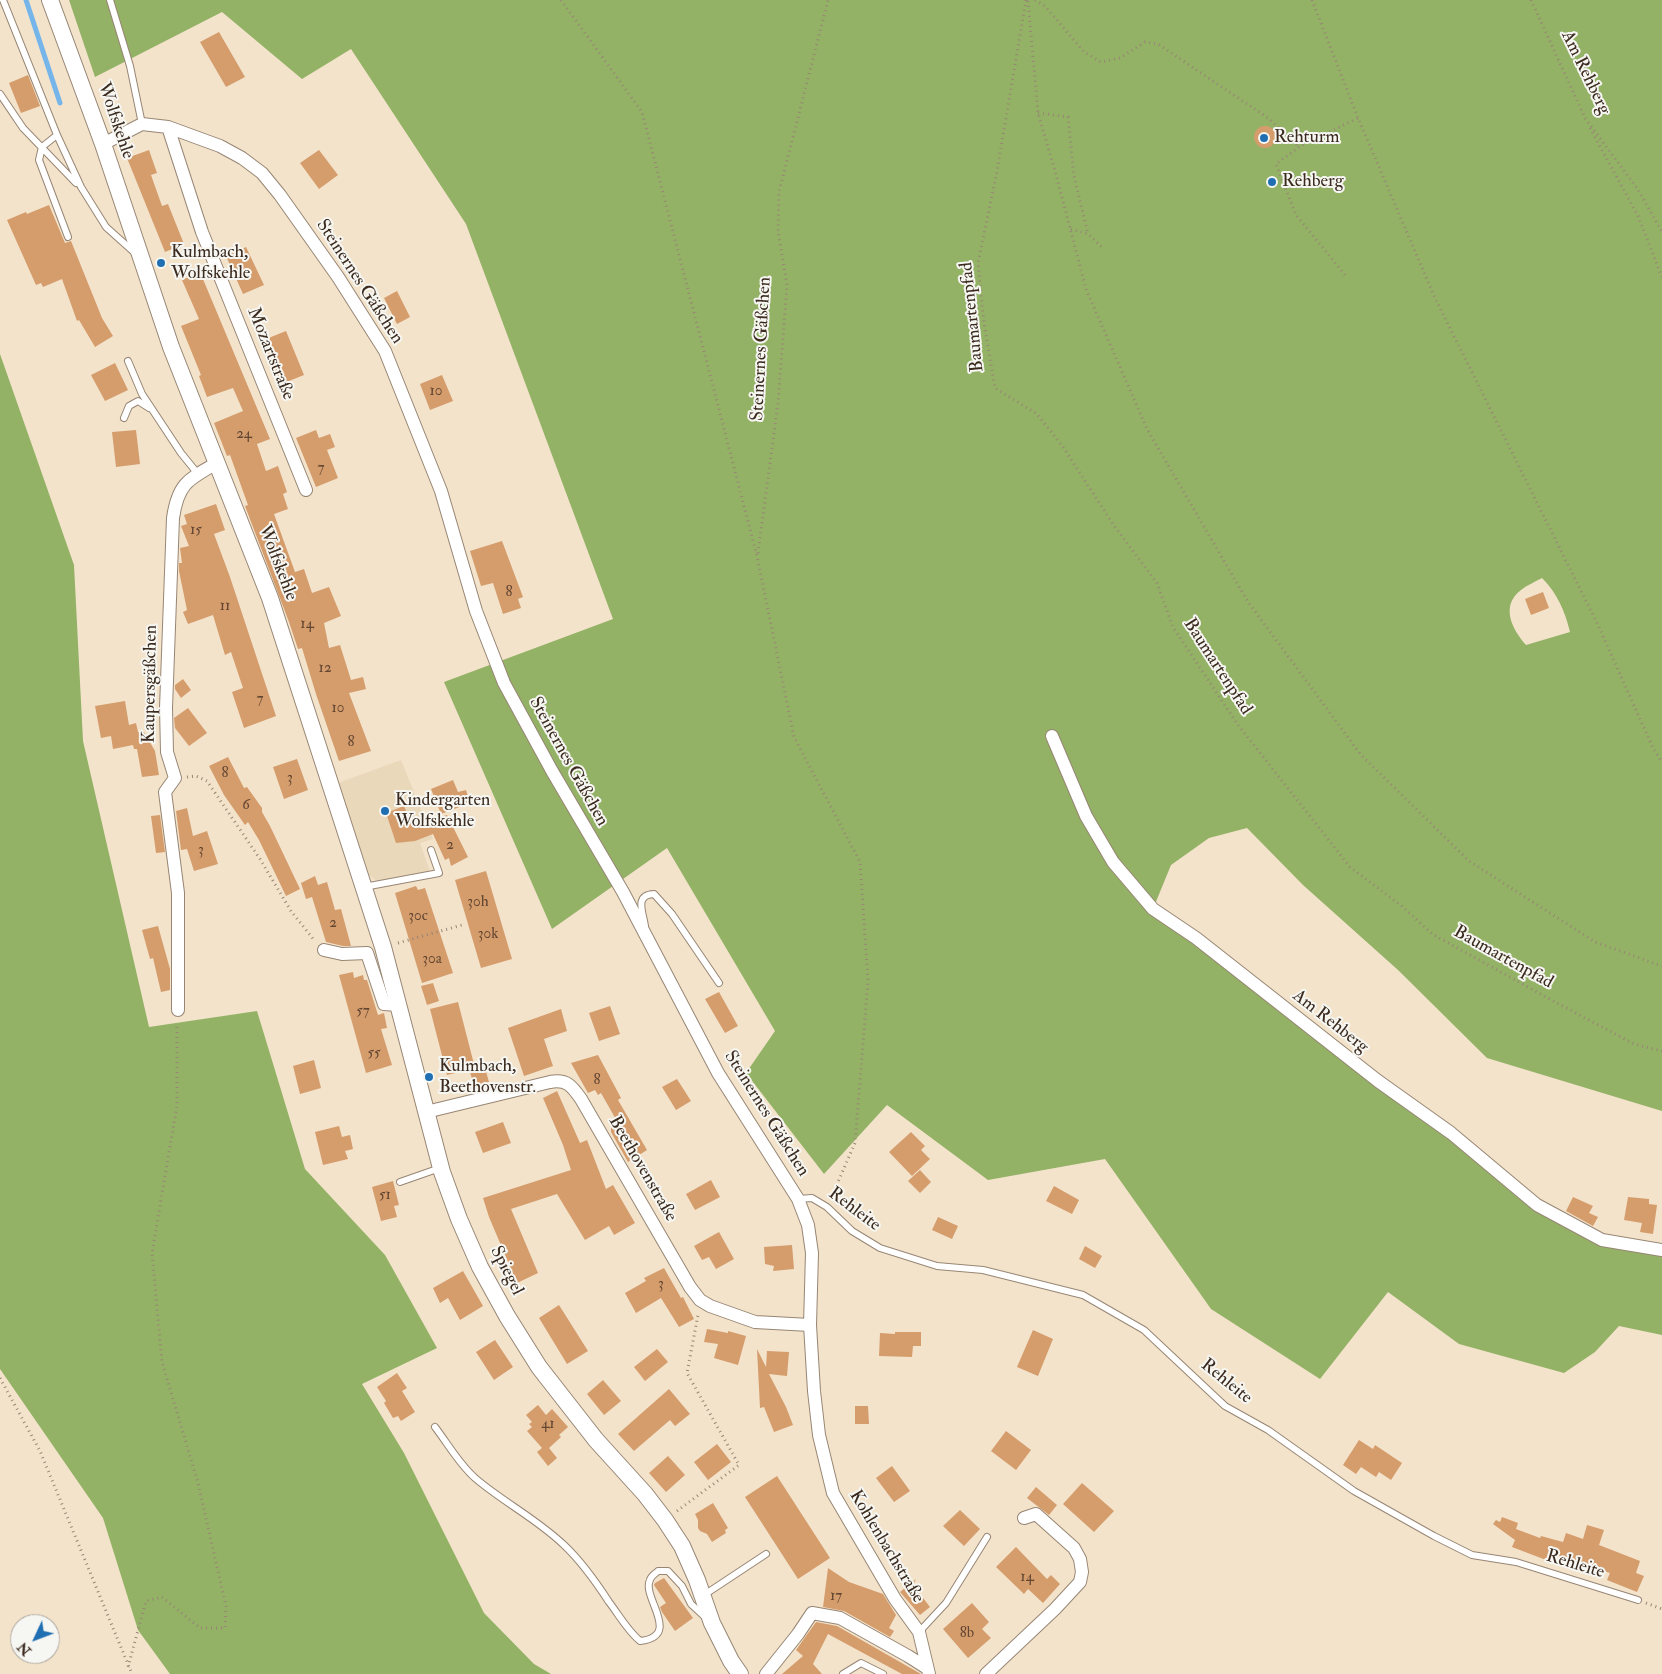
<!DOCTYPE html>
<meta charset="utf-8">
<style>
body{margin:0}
#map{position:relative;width:1662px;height:1674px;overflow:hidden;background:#f3e3cb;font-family:"IM FELL Double Pica",serif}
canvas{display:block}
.north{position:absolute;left:10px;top:1614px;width:50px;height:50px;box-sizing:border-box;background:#f6f6f2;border:1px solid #aba49d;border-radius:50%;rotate:227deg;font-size:14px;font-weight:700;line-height:20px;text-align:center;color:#3b2a1e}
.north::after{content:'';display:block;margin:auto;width:18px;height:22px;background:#1f6fb2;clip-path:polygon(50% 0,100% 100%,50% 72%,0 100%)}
</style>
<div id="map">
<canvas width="1662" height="1674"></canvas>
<div class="north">N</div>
</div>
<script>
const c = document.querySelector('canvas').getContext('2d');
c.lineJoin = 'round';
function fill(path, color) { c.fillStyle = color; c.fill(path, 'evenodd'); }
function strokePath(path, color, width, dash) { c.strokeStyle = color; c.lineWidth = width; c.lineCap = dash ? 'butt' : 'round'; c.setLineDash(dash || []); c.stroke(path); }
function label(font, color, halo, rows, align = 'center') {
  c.font = font + ' "IM FELL Double Pica",serif'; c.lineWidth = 4; c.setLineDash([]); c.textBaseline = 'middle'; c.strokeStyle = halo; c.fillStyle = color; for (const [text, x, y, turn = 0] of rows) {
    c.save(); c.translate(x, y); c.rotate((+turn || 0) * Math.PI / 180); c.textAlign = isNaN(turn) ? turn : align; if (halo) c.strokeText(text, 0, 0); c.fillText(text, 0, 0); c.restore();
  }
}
const built = new Path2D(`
 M401,760L433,839L420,843L430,871L392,880H375L369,875L338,783Z`);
const forest = new Path2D(`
 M69,0H1662V1111L1487,1058L1398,970L1303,885L1247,828L1209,838L1171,865L1153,909L1537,1205L1602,1240L1662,1250V1335L1619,1326L1595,1352L1564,1373L1459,1344L1388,1292L1320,1379L1211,1309L1105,1159L988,1180L887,1105L824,1174L746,1073L775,1031L667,848L552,929L444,682L613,619L466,224L351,49L302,79L222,12L95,77ZM1542,578C1557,593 1565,611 1570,632L1526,645C1512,629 1500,606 1521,590C1527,585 1535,582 1542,578Z
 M0,354L74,565L83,741L149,1027L257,1011L305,1169L385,1255L437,1348L362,1384L404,1453L484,1613L534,1664L551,1674H170L138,1630L103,1518L0,1369Z`);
const stream = new Path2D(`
 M26,0L60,103`);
const building = new Path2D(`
 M219,32L245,77L226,87L200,42Z
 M28,75L40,106L21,113L9,83Z
 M1254 137a11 11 0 1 1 22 0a11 11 0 1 1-22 0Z
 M149,150L157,173L151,175L162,206L168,204L184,244L165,252L127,158Z
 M319,150L338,175L319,189L300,163Z
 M49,205L65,243L71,241L102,318L113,336L95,347L79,320L77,321L62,279L43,287L41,283L36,285L7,220L26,212L27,214Z
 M246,247L264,285L243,294L226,256Z
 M200,272L270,439L257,444L266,471L278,466L287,492L283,494L288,509L274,514L295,572L304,569L312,593L329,587L341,616L324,623L329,648L340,645L351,680L363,677L366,689L349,693L371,751L339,761L316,694L302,648L298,649L289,622L245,506L248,505L230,455L227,456L214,423L243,411L233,388L207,397L199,376L201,375L181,326L199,319L182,280Z
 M397,291L410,317L397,324L384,298Z
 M286,331L304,375L279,385L261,341Z
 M115,363L128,390L105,401L91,375Z
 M442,375L453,401L430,410L420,384Z
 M136,430L140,464L116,467L112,432Z
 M316,430L319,438L330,434L335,447L327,450L338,478L316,487L296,438Z
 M216,504L225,530L214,534L230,577L276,716L244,728L232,692L243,688L231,652L225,655L213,615L188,624L183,612L187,610L179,571V563H182L180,548L189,546L181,526L187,524L184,515Z
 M502,541L523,597L518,599L521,608L503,614L493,583L481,586L470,551Z
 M1543,592L1549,608L1531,615L1525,599Z
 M183,679L191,690L181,698L175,689V685Z
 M125,701L129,725L136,723L138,732H144L155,751L159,775L142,777L137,749H134L133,745L113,749L111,736L101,738L95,706Z
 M188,708L207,733L189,746L175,728L174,718Z
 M228,757L244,788L247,787L262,808V812L270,826L300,889L286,896L259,840L248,822L245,825L224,795L209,766Z
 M297,759L308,790L284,799L273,767Z
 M453,780L458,792L466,790L470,803L441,814L431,789Z
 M404,806L412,826L447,815L468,857L451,866L449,858L445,860L433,834L415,841L396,843L386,813Z
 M187,808L193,836L207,831L218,864L194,871L187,849L181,850L176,811Z
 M160,815L165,852L156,853L151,816Z
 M486,871L512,959L481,968L455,880Z
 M315,876L318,885L327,882L335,910L341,909L351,946H343L326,942L312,897L306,899L301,883Z
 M416,886L418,890L425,888L453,973L422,983L395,893Z
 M158,926L170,969V990L161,992L153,958L150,959L142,930Z
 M353,972L354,978L363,975L364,980H367L378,1015L384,1013L387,1028L381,1029L392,1065L366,1073L339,975Z
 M433,983L439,1001L427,1005L421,986Z
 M719,992L738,1026L725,1033L705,999Z
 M458,1002L475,1068L447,1075L430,1009Z
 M610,1006L620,1034L599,1041L589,1013Z
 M561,1009L567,1031L544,1039L553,1066L524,1076L508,1028Z
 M598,1055L621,1098L618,1100L647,1150L628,1162L611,1132V1127L618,1123L601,1093L598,1095L595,1090L588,1093L571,1063Z
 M314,1060L321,1088L300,1094L293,1066Z
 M485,1068L489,1082L474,1086L470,1072Z
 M677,1079L691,1101L676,1110L662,1087Z
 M557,1091L580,1143L587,1140L606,1189L613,1185L635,1223L614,1235L609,1226L585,1240L557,1194L511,1209L538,1273L517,1283L489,1217L483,1198L571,1170L563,1145L543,1098Z
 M503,1122L511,1143L483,1153L475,1132Z
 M339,1126L342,1137L350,1135L353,1149L345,1151L348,1159L323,1165L315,1132Z
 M911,1132L925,1146L921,1150L930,1159L912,1176L889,1152Z
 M920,1170L931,1182L920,1193L908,1181Z
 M711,1180L720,1197L695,1210L686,1194Z
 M393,1181L399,1205L394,1206L397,1217L381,1221L372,1187Z
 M1054,1186L1079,1200L1072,1214L1046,1201Z
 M1573,1197L1593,1206L1589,1213L1598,1217L1593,1226L1566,1211Z
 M1628,1197L1649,1199V1204L1657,1205L1653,1234L1640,1232L1642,1223L1624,1220Z
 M938,1217L958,1226L952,1239L932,1230Z
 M719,1232L734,1259L716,1269L709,1257L702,1260L694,1246Z
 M792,1245L794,1269L773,1271L774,1266L765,1264L764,1247Z
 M1085,1246L1102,1256L1095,1268L1079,1259Z
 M664,1268L681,1298L683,1297L694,1319L679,1327L661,1298L636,1313L625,1293L646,1281L644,1278Z
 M463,1271L483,1306L460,1320L448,1298L440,1303L433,1288Z
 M559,1305L588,1351L567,1364L539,1318Z
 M707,1329L728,1333V1331L746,1336L738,1365L714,1358L718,1344L704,1342Z
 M1033,1330L1053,1339L1038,1376L1017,1367Z
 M895,1332H921V1346H913L912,1357L879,1356L880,1333L895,1334Z
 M495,1340L513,1367L494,1380L476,1352Z
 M657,1349L668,1362L645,1381L634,1367Z
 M757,1349L766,1367L767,1351L789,1352L787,1376L769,1374L786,1407L793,1425L774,1432L764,1407L760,1408Z
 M397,1373L407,1388L402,1391L415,1412L401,1421L398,1416L393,1418L384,1403L386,1401L377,1387Z
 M603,1380L621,1401L604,1415L587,1394Z
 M669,1389L690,1414L675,1426L670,1420L634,1451L618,1434Z
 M538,1405L546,1415L552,1409L568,1427L559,1435L561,1437L549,1448L557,1458L548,1466L537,1452L542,1448L527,1431L532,1427L529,1424L532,1422L526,1415Z
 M855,1406H868L869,1424H855Z
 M1006,1431L1031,1450L1016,1470L991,1451Z
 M1359,1440L1373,1449L1375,1445L1402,1463L1391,1480L1379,1472L1376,1477L1361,1467L1356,1474L1343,1465Z
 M717,1444L731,1462L708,1480L694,1462Z
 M668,1456L685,1475L666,1492L649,1473Z
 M892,1466L910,1491L894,1502L876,1478Z
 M777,1476L830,1558L798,1579L745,1497Z
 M1082,1483L1114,1511L1094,1532L1063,1504Z
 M1036,1487L1057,1505L1049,1515L1027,1498Z
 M713,1503L728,1528L725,1530L726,1533L712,1542L707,1534L700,1531L698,1528V1520L695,1514Z
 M960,1510L980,1529L964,1546L943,1526Z
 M1502,1517L1518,1523L1516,1529L1540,1538L1541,1536L1563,1542L1566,1533L1583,1539L1587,1525L1604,1530L1599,1545L1640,1561L1636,1573L1644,1576L1637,1592L1607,1580L1610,1573L1549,1553L1546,1560L1512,1547L1515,1540L1493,1524L1496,1520L1500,1522Z
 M1016,1547L1047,1579L1051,1575L1060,1584L1043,1603L1028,1589L1024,1594L996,1567Z
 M828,1568L849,1582L883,1594L896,1615L889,1628L894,1631L890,1637L844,1611L823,1607Z
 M664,1578L693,1618L675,1631L662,1612L660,1607L666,1603L654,1585L655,1583Z
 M916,1579L913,1585L930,1607L920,1615L900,1592Z
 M972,1603L989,1622L982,1629L991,1638L968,1658L943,1629Z
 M816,1622L837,1626L921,1674H902L828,1634L813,1664L822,1674H782L803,1656L796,1650Z`);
const path = new Path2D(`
 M561,0L642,112L757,556L794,737L860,862L868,981L855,1143L831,1198
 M1026,0L997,171L978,263L984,323L995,388L1037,414L1063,447L1113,524L1157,583L1173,627L1238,725L1350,867L1403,907L1432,934L1557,1003L1634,1044L1662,1051
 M1035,0L1045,6L1084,52L1101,62L1120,58L1145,42L1158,44L1268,118L1299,147
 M1312,0L1358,118L1435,298L1598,625L1653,748L1662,762
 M1531,0L1585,118L1637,188L1662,232
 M1028,1L1038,113L1055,171L1086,289L1147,429L1248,602L1361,755L1469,861L1595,942L1662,966
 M1038,113L1068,117L1074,176L1088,234
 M1590,128L1638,216L1662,277
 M1071,229L1088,234L1102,247
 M1345,275L1296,215L1276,164L1299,147L1358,118
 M758,553L778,403L787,285L778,231L779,192L828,0
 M187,777L196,776L207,781L260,859L291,911L314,940
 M398,943L462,925
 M0,1378L40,1451L132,1674
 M677,1511L739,1465L687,1373L698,1315
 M1646,1603L1662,1609
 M128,1667L146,1601L162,1597L200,1628H225L226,1606L198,1483L162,1362L152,1253L177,1105V1023`);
const service = new Path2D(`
 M3,0L57,135L81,187L106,227L135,253
 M110,0L130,66L142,124
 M0,94L23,128L76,183
 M57,135L42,147L39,160L68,237
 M128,361L142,394L181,453L198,474
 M124,418L129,406L138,401L149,408
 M364,887L439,873L431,850
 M645,926C643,912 634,895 654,894L672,914L719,983
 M400,1182L440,1168
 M798,1199L812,1198L827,1207L852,1231L880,1248L937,1266L983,1270L1083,1295L1144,1330L1225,1406L1268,1430L1354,1491L1434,1536L1472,1555L1516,1562L1638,1600
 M435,1427C448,1444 459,1464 475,1478C503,1502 537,1519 564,1545C581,1561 596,1582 609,1602C619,1615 627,1630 640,1641C683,1636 641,1597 650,1580C651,1576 655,1574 658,1571H668L682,1586L691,1604L704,1616
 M704,1595L766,1554
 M919,1632L946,1603L987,1537
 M843,1674L861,1663L883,1674`);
const minor = new Path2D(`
 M168,127L220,146L242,158L262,173L280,195L338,277L385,351L441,491L476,611L504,683L552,771L623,892L718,1073L798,1199L808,1225L812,1253L810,1325L814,1391L819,1435L833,1493L895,1599L919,1632L929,1674
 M103,144L142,124L168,127L202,232L306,490
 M1052,736L1086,816L1113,862L1153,909L1196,938L1378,1081L1451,1133L1537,1205L1602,1240L1662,1250
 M324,950L342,954L367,953L384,1004L398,1005
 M178,1010V893L165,792L175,778L167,752L166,708L173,518C178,483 189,479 217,463
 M426,1112L550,1082C567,1079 572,1086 581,1099L690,1287L700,1300L710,1306L755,1322L810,1325
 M766,1674L798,1634L812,1613L840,1618L908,1656L927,1668
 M986,1674L1055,1609L1080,1582L1082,1572L1080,1559L1074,1548L1036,1514L1024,1518`);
const tertiary = new Path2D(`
 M50,0L103,144L171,347L270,598L383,947L442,1172L459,1219L480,1267L507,1316L539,1367L596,1440L645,1494L665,1520L682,1546L697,1580L712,1623L731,1661L740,1674`);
const markers = [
 [1264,138,5,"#1f6fb2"],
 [1272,182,5,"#1f6fb2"],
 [161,263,5,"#1f6fb2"],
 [385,811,5,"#1f6fb2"],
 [429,1077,5,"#1f6fb2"]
];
const numberNames = [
 ["10",436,392],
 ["24",244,435],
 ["7",321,469],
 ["15",196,531],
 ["8",509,593],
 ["11",225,607],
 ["14",307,625],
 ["12",325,669],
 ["7",260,700],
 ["10",338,709],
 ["8",351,743],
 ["8",225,774],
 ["3",290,779],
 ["6",246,806],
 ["2",450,846],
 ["3",201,851],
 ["30h",478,903],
 ["30c",418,917],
 ["2",333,924],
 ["30k",488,935],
 ["30a",432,960],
 ["57",363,1012],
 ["55",374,1054],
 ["8",597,1081],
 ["51",385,1196],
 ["3",661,1285],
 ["41",548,1425],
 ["14",1027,1578],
 ["17",836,1597],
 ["8b",967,1634]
];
const streetNames = [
 ["Am Rehberg",1585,73,64],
 ["Wolfskehle",115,121,71],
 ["Steinernes Gäßchen",359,282,57],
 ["Baumartenpfad",973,317,-96],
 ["Steinernes Gäßchen",762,349,-87],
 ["Mozartstraße",270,354,68],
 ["Wolfskehle",277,563,69],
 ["Baumartenpfad",1217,667,57],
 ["Kaupersgäßchen",151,684,-89],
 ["Steinernes Gäßchen",568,762,61],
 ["Baumartenpfad",1503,958,29],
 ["Am Rehberg",1330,1022,38],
 ["Steinernes Gäßchen",766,1114,58],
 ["Beethovenstraße",642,1169,60],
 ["Rehleite",854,1210,37],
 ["Spiegel",506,1271,63],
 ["Rehleite",1226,1382,39],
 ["Kohlenbachstraße",886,1547,59],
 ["Rehleite",1575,1565,17]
];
const poiNames = [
 ["Rehturm",1274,138],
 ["Rehberg",1282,182],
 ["Kulmbach,",171,253],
 ["Wolfskehle",171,274],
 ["Kindergarten",395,801],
 ["Wolfskehle",395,822],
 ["Kulmbach,",439,1067],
 ["Beethovenstr.",439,1088]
];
fill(built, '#ead8ba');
fill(forest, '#93b266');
strokePath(stream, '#75b5e9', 5);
fill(building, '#d59c6c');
strokePath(service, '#978674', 8);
strokePath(minor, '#978674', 14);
strokePath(tertiary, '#978674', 18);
strokePath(path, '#978674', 3, [1, 4]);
strokePath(service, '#fff', 6);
strokePath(minor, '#fff', 12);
strokePath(tertiary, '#fff', 16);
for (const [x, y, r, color] of markers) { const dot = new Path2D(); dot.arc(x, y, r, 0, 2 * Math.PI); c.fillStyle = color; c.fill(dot); strokePath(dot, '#f6f6f2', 2); }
label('15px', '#624632', null, numberNames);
label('18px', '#3b2a1e', '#f6f6f2', streetNames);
label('18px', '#3b2a1e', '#f6f6f2', poiNames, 'left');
</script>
